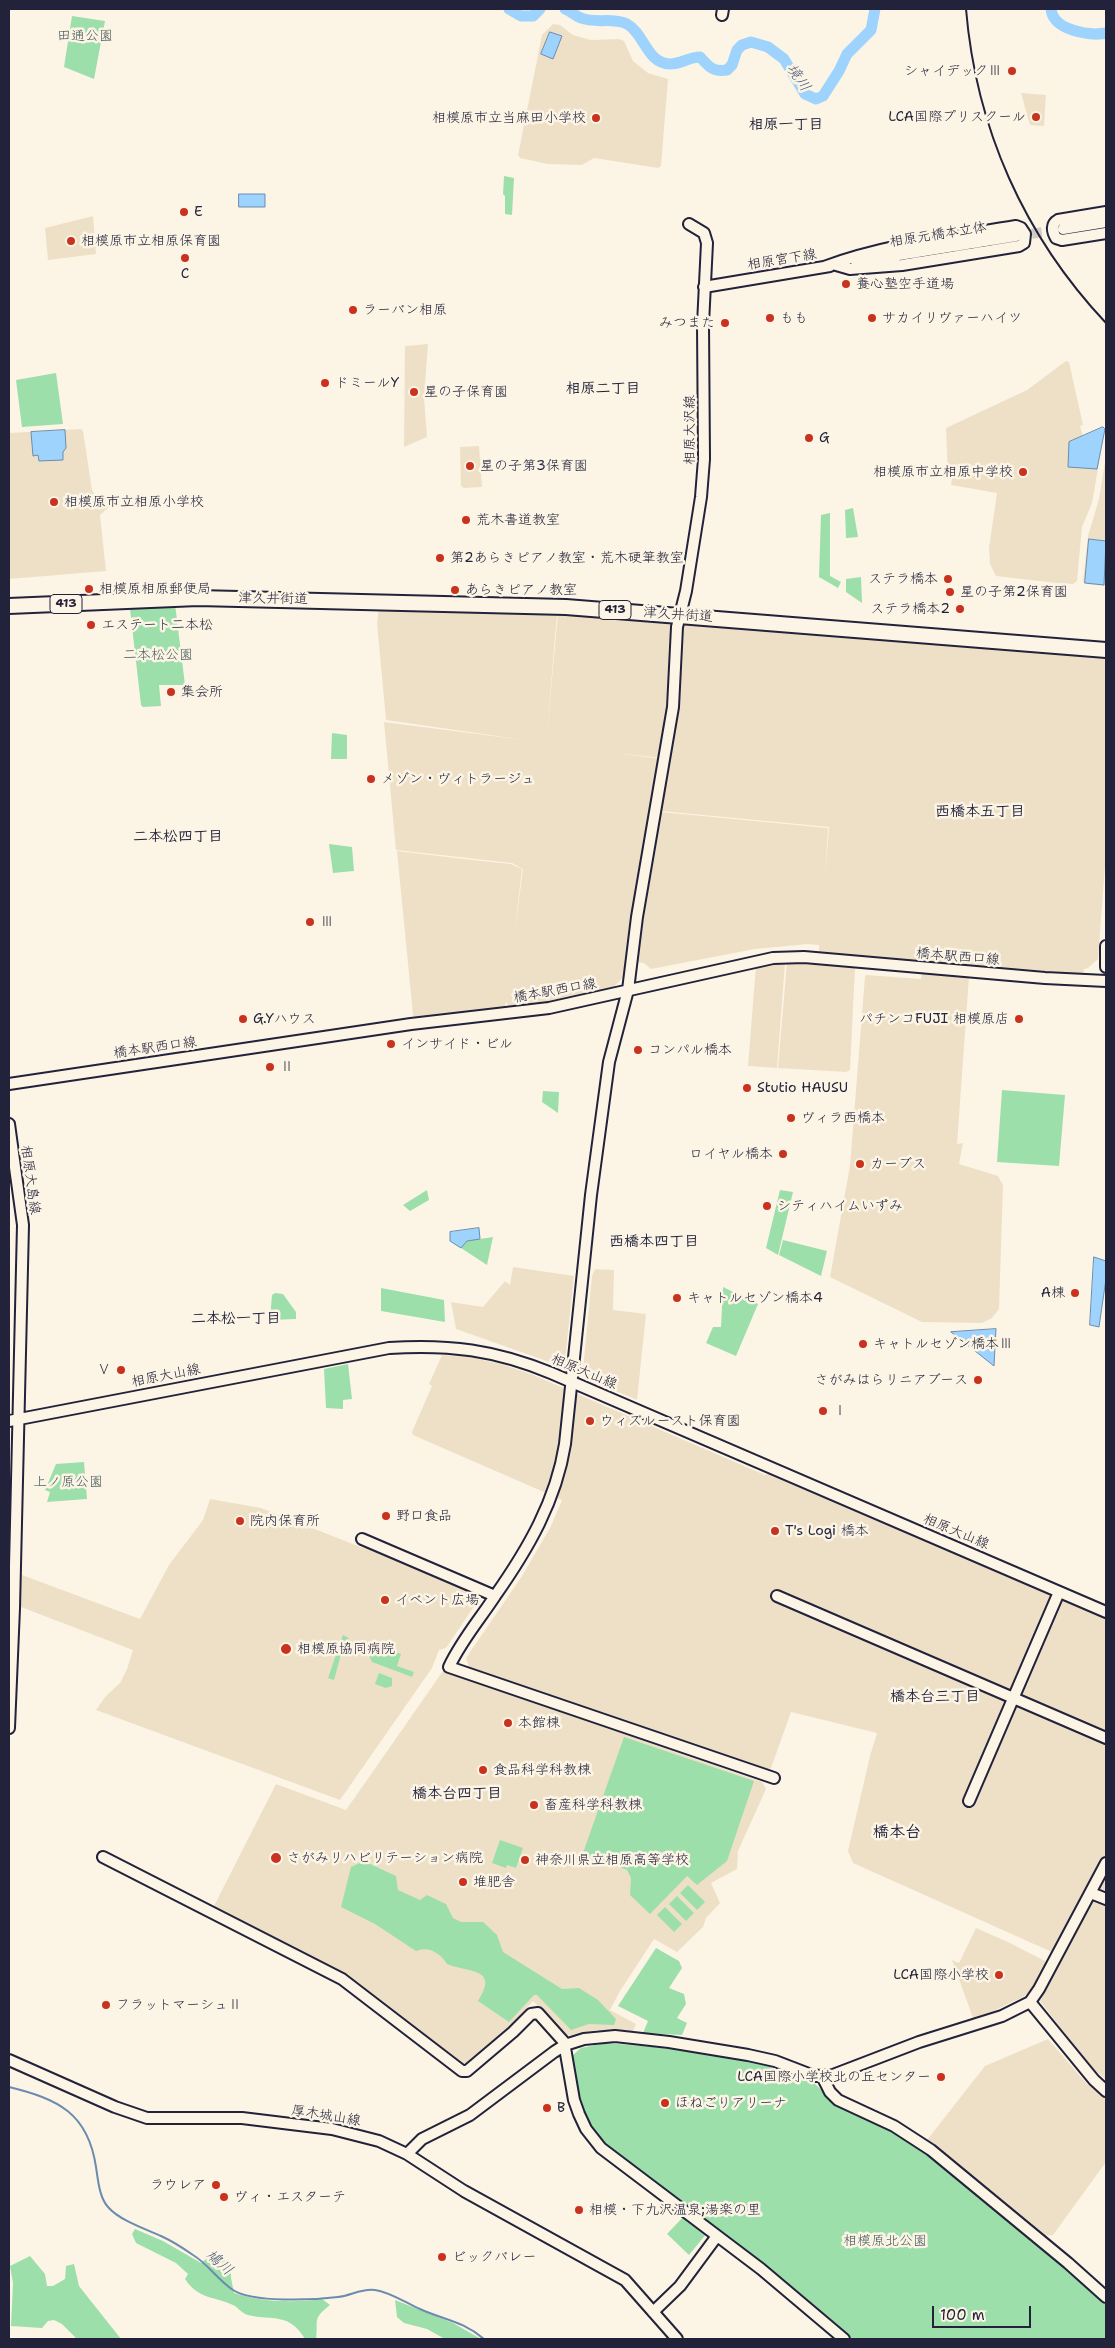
<!DOCTYPE html>
<meta charset="utf-8">
<style>
body{margin:0}
#map{position:relative;width:1115px;height:2348px;overflow:hidden;background:#fcf5e5;font-family:"Shantell Sans",sans-serif}
canvas{display:block}
.frame{position:absolute;inset:0;border:10px solid #22223b;pointer-events:none}
.scale{position:absolute;left:932px;top:2306px;width:99px;height:22px;box-sizing:border-box;border:2px solid #22223b;border-top:0;padding-left:6px;font-size:15px;line-height:18px;white-space:nowrap;color:#22223b;-webkit-text-stroke:4px #fcf5e5;paint-order:stroke}
</style>
<div id="map">
<canvas width="1115" height="2348"></canvas>
<div class="frame"></div>
<div class="scale">100 m</div>
</div>
<script>
const c = document.querySelector('canvas').getContext('2d');
c.lineJoin = 'round';
function fill(path, color) { c.fillStyle = color; c.fill(path, 'evenodd'); }
function strokePath(path, color, width, dash) { c.strokeStyle = color; c.lineWidth = width; c.lineCap = dash ? 'butt' : 'round'; c.setLineDash(dash || []); c.stroke(path); }
function label(font, color, halo, rows, align = 'center') {
  c.font = font + ' "Shantell Sans","Klee One",sans-serif'; c.lineWidth = 5; c.setLineDash([]); c.textBaseline = 'middle'; c.strokeStyle = halo; c.fillStyle = color; for (const [text, x, y, turn = 0] of rows) {
    c.save(); c.translate(x, y); c.rotate((+turn || 0) * Math.PI / 180); c.textAlign = isNaN(turn) ? turn : align; if (halo) c.strokeText(text, 0, 0); c.fillText(text, 0, 0); c.restore();
  }
}
const built = new Path2D(`
 M553,24L560,25L573,35L591,40L619,39L624,41L633,61L648,73L668,79L661,166L658,168L594,158L582,165L548,164L520,158L518,155L542,35Z
 M1021,93L1046,95L1044,126L1030,125Z
 M93,216L96,254L48,260L45,228Z
 M428,344L424,397L427,437L404,447L405,346Z
 M1066,361L1069,362L1083,425L1080,426L1083,436L1103,427L1105,429L1092,503L1082,527L1077,581L1073,584L1056,583L996,576L990,564L989,548L997,493L951,485L952,478L948,475L946,428L1027,390Z
 M81,429L83,431L92,490L98,500L109,507L100,515L106,571L9,579V433Z
 M479,446L482,487L464,488L461,486L460,447Z
 M1106,456V586L1085,584L1083,581L1088,536L1099,499Z
 M379,608L557,614L546,744L558,613L667,621L672,625L670,705L661,758L616,753L661,759L626,974L613,988L547,1002L509,1007L506,1002L505,1008L416,1018L413,1015L397,851L464,859L468,936L464,859L511,864L522,869L514,938L523,869L512,863L396,850L384,722L524,740L386,720L377,623Z
 M686,622L1105,656L1106,852L1098,959L1088,968L1084,969L1083,975L819,952V945L808,944L755,949L651,969L644,963L637,962L661,812L828,828L825,879L829,827L661,811L678,706L682,625Z
 M787,962H808L855,968L850,1070L846,1072L778,1068Z
 M785,963L777,1068L748,1066L756,966Z
 M922,973L969,977L957,1144L963,1143L959,1164L998,1176L1003,1185L999,1309L992,1318L982,1323L922,1322L830,1277L850,1166L865,976L867,975L921,979Z
 M513,1267L574,1276L565,1360L558,1365L456,1329L451,1302L483,1307L505,1281L510,1285Z
 M595,1269L614,1270L613,1310L646,1314L637,1400L588,1379L583,1370L592,1276Z
 M442,1355L469,1357L501,1364L531,1374L765,1475L771,1473L1106,1617V2080L1090,2066L1040,2001L1063,1957L853,1863L848,1851L870,1756L877,1733L791,1712L771,1768L766,1770L469,1667L466,1658L522,1576L550,1528L562,1500L413,1435L412,1432L432,1386L429,1384Z
 M210,1499L261,1508L363,1548H368L478,1595L479,1599L446,1648L439,1650L432,1668L340,1800L96,1710L105,1697L120,1683L127,1669L133,1650L21,1607L20,1576L22,1575L140,1619L169,1565L203,1520Z
 M443,1671L762,1782L766,1789L738,1851L737,1869L711,1883L720,1903L706,1918L703,1927L677,1952L654,1939L620,1991L610,2010L636,2024L632,2033L596,2030L567,2036L533,2001L509,2028L466,2064H462L346,1975L214,1906L276,1784L346,1810Z
 M976,1928L1008,1942L1045,1961L1046,1964L1035,1986L1023,1997L991,2012L973,2018L952,1960L959,1963Z
 M1048,2039L1087,2084L1106,2099V2162L1053,2235L1044,2236L927,2140L985,2066Z`);
const green = new Path2D(`
 M72,16L105,21L94,79L64,67Z
 M1069,31L1106,33V39C1091,40 1082,39 1069,31Z
 M504,176L514,178L512,215L505,214V196L503,194Z
 M56,373L63,424L22,427L16,380Z
 M853,508L858,537L846,538L845,510Z
 M830,513V576L841,582L838,588L819,577L821,515Z
 M861,577L862,603L846,592V579Z
 M175,604L185,685H159L161,706L143,707L141,705L130,609L133,606Z
 M332,733L347,735V759H331Z
 M329,844L352,847L354,871L333,873Z
 M1002,1090L1065,1095L1059,1166L997,1162Z
 M543,1091L559,1092L558,1113L542,1102Z
 M427,1190L429,1200L410,1211L403,1205Z
 M780,1190L793,1192L778,1255L766,1248Z
 M493,1237L487,1265L461,1248L467,1241Z
 M783,1240L827,1251L821,1276L779,1255Z
 M723,1287L758,1304L736,1356L706,1343L713,1327H721Z
 M381,1288L444,1300L445,1322L381,1311Z
 M275,1293L283,1294L296,1312V1319L272,1320L270,1318L272,1295Z
 M348,1364L352,1399L343,1400V1409L326,1408L324,1369Z
 M84,1462L87,1499L47,1502L50,1492L45,1490L56,1464Z
 M343,1635L349,1638L344,1643L334,1680L328,1678Z
 M379,1647L401,1654L397,1666L414,1672L412,1677L372,1662L369,1656L370,1651Z
 M379,1673L392,1678V1686L386,1688L375,1684Z
 M624,1737L754,1781L727,1861L697,1885L687,1876L650,1914L630,1895L631,1878L627,1870L583,1853Z
 M500,1840L523,1848L516,1868L507,1865L506,1868L492,1863Z
 M364,1861L396,1876L398,1890L420,1900L427,1895L446,1904L453,1918L461,1922H483L497,1935L503,1952L562,1989L579,1988L598,2000L616,2019L614,2025L589,2024L571,2030L537,1995H534L509,2022L478,2001C500,1967 468,1973 447,1964C440,1953 429,1946 416,1951L375,1924L341,1907L351,1867Z
 M688,1885L705,1902L697,1910L680,1893Z
 M677,1896L694,1913L686,1921L669,1904Z
 M665,1907L682,1924L674,1932L657,1915Z
 M656,1948L679,1961L682,1968L669,1988L684,1994L686,2004L677,2018L687,2023L682,2035L643,2033L648,2021L618,2006Z
 M606,2043L654,2047L738,2059L765,2065L815,2084L837,2105L868,2118L919,2145L1003,2214L1106,2305V2339H853L773,2272L607,2146C585,2122 573,2088 573,2055L581,2048Z
 M684,2216L707,2233L689,2255L667,2234Z
 M135,2229L163,2241L201,2263L216,2251L231,2266V2278L234,2293C262,2302 293,2303 322,2299L330,2305C311,2320 319,2320 316,2339H305C289,2312 273,2321 248,2315C243,2314 239,2309 235,2306C215,2296 199,2300 185,2279L188,2274L176,2263L136,2243L132,2234Z
 M30,2256L45,2274L47,2286H53L65,2279L66,2266L74,2264L79,2286L121,2339H77L62,2324L54,2320L48,2321L42,2328L11,2326L13,2283L10,2266Z
 M395,2300L453,2323L481,2339H445L427,2329L404,2323L397,2317Z`);
const water = new Path2D(`
 M550,32L562,36L553,59L541,54Z
 M239,194H265V207H239Z
 M1103,427L1105,429L1097,469L1068,467L1069,442Z
 M65,430L66,448L63,452V460L39,461L38,455L33,456L31,432Z
 M1089,539L1106,541L1104,585L1085,583Z
 M479,1228L480,1239L467,1241L461,1248L450,1241V1232Z
 M1094,1257L1106,1261V1279L1099,1327L1090,1325Z
 M996,1329L994,1366L951,1332Z`);
const stream = new Path2D(`
 M9,2087C58,2099 88,2113 96,2167C98,2179 99,2197 108,2207C119,2220 145,2229 161,2236C172,2241 183,2248 193,2255C208,2264 218,2280 233,2290C253,2303 314,2300 338,2297C350,2296 362,2288 375,2290C390,2292 406,2303 420,2309C444,2320 463,2321 484,2339`);
const river = new Path2D(`
 M509,9L521,16H533L540,9
 M565,9C571,11 575,16 581,18C596,24 612,17 627,24C644,33 647,64 670,64C681,64 689,57 700,57C709,67 713,72 727,70L732,65L737,50L742,45L751,42L768,47L784,59L805,94L816,99L823,96L839,71L847,54L871,30L875,9
 M1051,9C1053,30 1088,36 1106,33`);
const secondaryTunnel = new Path2D(`
 M1017,236L1062,229`);
const secondary = new Path2D(`
 M722,15L723,9
 M1106,212L1058,220C1051,224 1052,231 1056,238L1062,240L1106,233
 M689,224L704,233L707,243L703,324L704,459L701,497L686,591L677,627L673,707L637,917L628,990L609,1062L591,1195L565,1444C556,1501 528,1549 495,1596C480,1619 461,1641 449,1667L774,1778
 M1063,229L1106,222
 M856,262L1016,236
 M824,267C886,244 951,237 1016,226L1021,228L1025,234L1024,243L1019,246L902,265L850,269L836,265
 M704,287L830,266
 M1106,946V967
 M9,1084L411,1024L549,1008L773,958L804,957L1045,978L1106,981
 M9,1124L23,1225L14,1608L9,1728
 M9,1421L389,1348C449,1344 495,1350 551,1373L1106,1612
 M362,1539L495,1596
 M777,1596L1106,1738
 M969,1801L1059,1592
 M103,1857L342,1979L462,2071H467L513,2032L531,2014L538,2013L564,2042L574,2100L579,2114L586,2129L601,2148L761,2269L844,2339
 M1091,1893L1106,1899
 M1030,2002L1094,2080L1106,2091
 M9,2060L115,2107L147,2118H242L332,2129L379,2141L407,2154L464,2191L625,2280L677,2339
 M822,2076L830,2092L838,2100L894,2126L931,2150L1068,2263L1106,2297
 M407,2154L422,2139L470,2115L554,2052L565,2045L584,2039L615,2036L669,2042L748,2055L775,2061L814,2076L833,2075L919,2042L1002,2016L1030,2002L1039,1989L1106,1863
 M653,2312L680,2286L717,2236`);
const highway = new Path2D(`
 M9,606L198,598L566,607L1106,650`);
const rail = new Path2D(`
 M966,9C976,128 1024,236 1106,323`);
const markers = [
 [1012,71,5,"#c8321e"],
 [1036,117,5,"#c8321e"],
 [596,118,5,"#c8321e"],
 [184,212,5,"#c8321e"],
 [71,241,5,"#c8321e"],
 [185,258,5,"#c8321e"],
 [846,284,5,"#c8321e"],
 [353,310,5,"#c8321e"],
 [770,318,5,"#c8321e"],
 [872,318,5,"#c8321e"],
 [725,323,5,"#c8321e"],
 [325,383,5,"#c8321e"],
 [414,392,5,"#c8321e"],
 [809,438,5,"#c8321e"],
 [470,466,5,"#c8321e"],
 [1023,472,5,"#c8321e"],
 [54,502,5,"#c8321e"],
 [466,520,5,"#c8321e"],
 [440,558,5,"#c8321e"],
 [948,579,5,"#c8321e"],
 [89,589,5,"#c8321e"],
 [455,590,5,"#c8321e"],
 [950,592,5,"#c8321e"],
 [960,609,5,"#c8321e"],
 [91,625,5,"#c8321e"],
 [171,692,5,"#c8321e"],
 [371,779,5,"#c8321e"],
 [310,922,5,"#c8321e"],
 [243,1019,5,"#c8321e"],
 [1019,1019,5,"#c8321e"],
 [391,1044,5,"#c8321e"],
 [638,1050,5,"#c8321e"],
 [270,1067,5,"#c8321e"],
 [747,1088,5,"#c8321e"],
 [791,1118,5,"#c8321e"],
 [783,1154,5,"#c8321e"],
 [860,1164,5,"#c8321e"],
 [767,1206,5,"#c8321e"],
 [1075,1293,5,"#c8321e"],
 [677,1298,5,"#c8321e"],
 [863,1344,5,"#c8321e"],
 [121,1370,5,"#c8321e"],
 [978,1380,5,"#c8321e"],
 [823,1411,5,"#c8321e"],
 [590,1421,5,"#c8321e"],
 [386,1516,5,"#c8321e"],
 [240,1521,5,"#c8321e"],
 [775,1531,5,"#c8321e"],
 [385,1600,5,"#c8321e"],
 [286,1649,6,"#c8321e"],
 [508,1723,5,"#c8321e"],
 [483,1770,5,"#c8321e"],
 [534,1805,5,"#c8321e"],
 [276,1858,6,"#c8321e"],
 [525,1860,5,"#c8321e"],
 [463,1882,5,"#c8321e"],
 [999,1975,5,"#c8321e"],
 [106,2005,5,"#c8321e"],
 [941,2077,5,"#c8321e"],
 [665,2103,5,"#c8321e"],
 [547,2108,5,"#c8321e"],
 [216,2185,5,"#c8321e"],
 [224,2197,5,"#c8321e"],
 [579,2210,5,"#c8321e"],
 [442,2257,5,"#c8321e"]
];
const shields = [
 [66,604,32],
 [615,610,32]
];
const shieldNames = [
 ["413",66,604],
 ["413",615,610]
];
const parkNames = [
 ["田通公園",85,36],
 ["二本松公園",158,655],
 ["上ノ原公園",68,1482],
 ["相模原北公園",885,2241]
];
const poiNames = [
 ["シャイデックⅢ",1002,71,"right"],
 ["LCA国際プリスクール",1026,117,"right"],
 ["相模原市立当麻田小学校",586,118,"right"],
 ["E",194,212],
 ["相模原市立相原保育園",81,241],
 ["C",185,274,"center"],
 ["養心塾空手道場",856,284],
 ["ラーバン相原",363,310],
 ["もも",780,318],
 ["サカイリヴァーハイツ",882,318],
 ["みつまた",715,323,"right"],
 ["ドミールY",335,383],
 ["星の子保育園",424,392],
 ["G",819,438],
 ["星の子第3保育園",480,466],
 ["相模原市立相原中学校",1013,472,"right"],
 ["相模原市立相原小学校",64,502],
 ["荒木書道教室",476,520],
 ["第2あらきピアノ教室・荒木硬筆教室",450,558],
 ["ステラ橋本",938,579,"right"],
 ["相模原相原郵便局",99,589],
 ["あらきピアノ教室",465,590],
 ["星の子第2保育園",960,592],
 ["ステラ橋本2",950,609,"right"],
 ["エステート二本松",101,625],
 ["集会所",181,692],
 ["メゾン・ヴィトラージュ",381,779],
 ["Ⅲ",320,922],
 ["G.Yハウス",253,1019],
 ["パチンコFUJI 相模原店",1009,1019,"right"],
 ["インサイド・ビル",401,1044],
 ["コンパル橋本",648,1050],
 ["Ⅱ",280,1067],
 ["Stutio HAUSU",757,1088],
 ["ヴィラ西橋本",801,1118],
 ["ロイヤル橋本",773,1154,"right"],
 ["カーブス",870,1164],
 ["シティハイムいずみ",777,1206],
 ["A棟",1065,1293,"right"],
 ["キャトルセゾン橋本4",687,1298],
 ["キャトルセゾン橋本Ⅲ",873,1344],
 ["Ⅴ",111,1370,"right"],
 ["さがみはらリニアブース",968,1380,"right"],
 ["Ⅰ",833,1411],
 ["ウィズルースト保育園",600,1421],
 ["野口食品",396,1516],
 ["院内保育所",250,1521],
 ["T's Logi 橋本",785,1531],
 ["イベント広場",395,1600],
 ["相模原協同病院",297,1649],
 ["本館棟",518,1723],
 ["食品科学科教棟",493,1770],
 ["畜産科学科教棟",544,1805],
 ["さがみリハビリテーション病院",287,1858],
 ["神奈川県立相原高等学校",535,1860],
 ["堆肥舎",473,1882],
 ["LCA国際小学校",989,1975,"right"],
 ["フラットマーシュⅡ",116,2005],
 ["LCA国際小学校北の丘センター",931,2077,"right"],
 ["ほねごりアリーナ",675,2103],
 ["B",557,2108],
 ["ラウレア",206,2185,"right"],
 ["ヴィ・エスターテ",234,2197],
 ["相模・下九沢温泉;湯楽の里",589,2210],
 ["ビックバレー",452,2257]
];
const streetNames = [
 ["相原元橋本立体",938,235,-9],
 ["相原宮下線",782,260,-9],
 ["相原大沢線",690,430,-90],
 ["津久井街道",273,599,1],
 ["津久井街道",678,615,4],
 ["橋本駅西口線",958,957,5],
 ["橋本駅西口線",555,991,-10],
 ["橋本駅西口線",155,1048,-8],
 ["相原大島線",30,1180,82],
 ["相原大山線",584,1372,23],
 ["相原大山線",166,1376,-11],
 ["相原大山線",956,1532,23],
 ["厚木城山線",326,2116,9]
];
const waterNames = [
 ["境川",798,78,55],
 ["鳩川",219,2263,41]
];
const neighbourhoodNames = [
 ["相原一丁目",786,125],
 ["相原二丁目",603,389],
 ["西橋本五丁目",980,812],
 ["二本松四丁目",178,837],
 ["西橋本四丁目",654,1242],
 ["二本松一丁目",236,1319],
 ["橋本台三丁目",935,1697],
 ["橋本台四丁目",457,1794]
];
const quarterNames = [
 ["橋本台",897,1833]
];
fill(built, '#eee0c7');
fill(green, '#9ddfaa');
fill(water, '#9dd3fc');
strokePath(water, '#6c8caf', 1);
strokePath(stream, '#6c8caf', 2);
strokePath(river, '#9dd3fc', 11);
strokePath(secondaryTunnel, '#d0cbc3', 10, [10, 5]);
strokePath(secondary, '#22223b', 14);
strokePath(highway, '#22223b', 18);
strokePath(secondary, '#fcf5e5', 10);
strokePath(highway, '#fcf5e5', 14);
strokePath(rail, '#22223b', 2);
for (const [x, y, r, color] of markers) { const dot = new Path2D(); dot.arc(x, y, r, 0, 2 * Math.PI); c.fillStyle = color; c.fill(dot); strokePath(dot, '#fcf5e5', 2); }
for (const [x, y, w] of shields) { const box = new Path2D(); box.roundRect(x - w / 2, y - 9.5, w, 19, 4); c.fillStyle = '#fcf5e5'; c.fill(box); strokePath(box, '#22223b', 1); }
label('bold 12px', '#22223b', null, shieldNames);
label('14px', '#475b5c', '#fcf5e5', parkNames);
label('14px', '#22223b', '#fcf5e5', poiNames, 'left');
label('14px', '#22223b', '#fcf5e5', streetNames);
label('italic 15px', '#475775', '#fcf5e5', waterNames);
label('bold 15px', '#22223b', '#fcf5e5', neighbourhoodNames);
label('bold 16px', '#22223b', '#fcf5e5', quarterNames);
</script>
